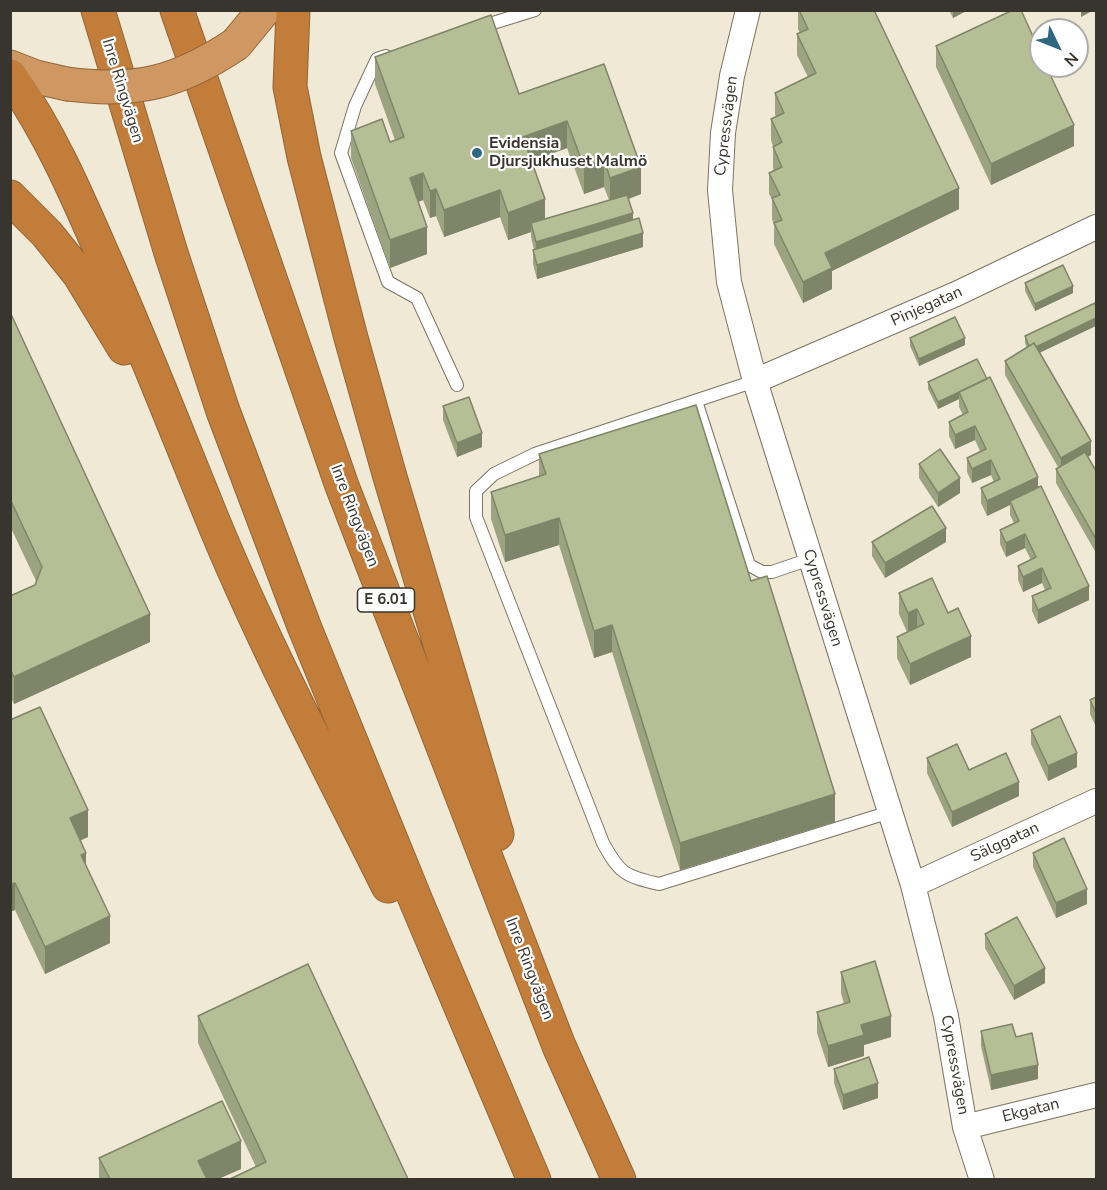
<!DOCTYPE html>
<meta charset="utf-8">
<style>
body{margin:0}
#map{position:relative;width:1107px;height:1190px;overflow:hidden;background:#f0e9d6;font-family:"Nunito Sans",sans-serif}
canvas{display:block}
.frame{position:absolute;inset:0;border:12px solid #38352e;pointer-events:none}
.north{position:absolute;left:1029px;top:18px;width:60px;height:60px;box-sizing:border-box;background:#fff;border:2px solid #afaeab;border-radius:50%;rotate:133deg;font-size:16px;font-weight:700;line-height:24px;text-align:center;color:#38352e}
.north::after{content:'';display:block;margin:auto;width:21px;height:27px;background:#2d6780;clip-path:polygon(50% 0,100% 100%,50% 72%,0 100%)}
</style>
<div id="map">
<canvas width="1107" height="1190"></canvas>
<div class="frame"></div>
<div class="north">N</div>
</div>
<script>
const c = document.querySelector('canvas').getContext('2d');
c.lineJoin = 'round';
function strokePath(path, color, width, dash) { c.strokeStyle = color; c.lineWidth = width; c.lineCap = dash ? 'butt' : 'round'; c.setLineDash(dash || []); c.stroke(path); }
function fill(path, color) { c.fillStyle = color; c.fill(path, 'evenodd'); }
function label(font, color, halo, rows, align = 'center') {
  c.font = font + ' "Nunito Sans",sans-serif'; c.lineWidth = 4.5; c.setLineDash([]); c.textBaseline = 'middle'; c.strokeStyle = halo; c.fillStyle = color; for (const [text, x, y, turn = 0] of rows) {
    c.save(); c.translate(x, y); c.rotate((+turn || 0) * Math.PI / 180); c.textAlign = isNaN(turn) ? turn : align; if (halo) c.strokeText(text, 0, 0); c.fillText(text, 0, 0); c.restore();
  }
}
const service = new Path2D(`
 M480,27L535,10
 M386,56L377,59L355,106L341,153L388,282L417,298L457,385
 M755,381L535,454L494,474L476,491V517L603,843C620,874 625,876 659,884L890,812
 M696,401L749,565L762,572H772L810,559`);
const minor = new Path2D(`
 M748,10L732,76L723,133L720,190L729,282L755,381L913,885L946,1016L965,1127L982,1180
 M755,381L956,294L1096,227
 M913,885L1096,801
 M965,1127L1096,1095`);
const trunk = new Path2D(`
 M236,44L264,10
 M10,67L36,77L67,84`);
const motorway = new Path2D(`
 M98,10L171,253L223,411L304,626L416,901L534,1180
 M177,10L342,486L559,1046L619,1180
 M293,10L290,87L304,157L351,338L390,477L497,834
 M10,76C49,131 75,191 102,253C138,333 170,415 203,496C256,630 324,757 388,886
 M10,197L47,234L79,274L124,348`);
const trunkBridge = new Path2D(`
 M67,84C136,93 178,83 236,44`);
const wall = new Path2D(`
 M798,10H874L959,209L832,271V289L803,303L774,244V225L772,219V199L769,194V173L774,171L773,168V146L771,140V119L776,117L775,114V93L808,77L797,55V34L800,33L798,29Z
 M949,10H968L953,18Z
 M936,46L1074,146L991,185L936,67Z
 M375,57L519,94L604,64L641,194L629,199L633,220L643,247L537,279L533,264V250H534L531,237V232L508,240L500,217L444,237L436,216L430,218L423,200L418,202L427,254L390,268L351,158V131L390,142L395,140L375,84ZM567,148L584,194L604,187L609,200L545,219L531,161Z
 M1025,283L1073,293L1035,311L1025,291Z
 M10,312L150,642L14,704L10,696V596L35,585L36,581L10,526Z
 M1025,336L1039,352L1091,455L1088,457L1096,471V553L1056,483V469L1058,467L1005,375V361L1027,348L1025,343Z
 M910,338L965,345L919,366L910,346Z
 M977,359L1038,487L1089,600L1038,624L1032,611V596L1045,590L1042,583L1023,592L1018,580V566L1031,560L1025,548L1006,557L1000,544V530L1014,523L1010,515V505L987,516L981,503V488L994,482L991,475L972,483L967,472V458L980,451L975,440L955,449L949,436V422L963,415L959,407V399L938,409L928,389V382Z
 M443,406L482,447L457,457L443,420Z
 M539,454L751,581L835,822L680,870L612,652L594,658L559,545L505,562L491,519V492L539,476Z
 M919,464L960,493L938,507L919,478Z
 M872,542H946L885,578L872,556Z
 M899,593L948,613L971,657L910,685L897,658V637L907,632L899,614Z
 M1096,697V727L1090,714V700Z
 M10,720L88,837L81,840L86,865L110,943L45,974L15,910L10,912Z
 M1031,730L1077,767L1048,781L1031,744Z
 M927,758L969,770L1019,796L952,827L927,773Z
 M1033,853L1087,904L1056,918L1033,867Z
 M985,934L1045,983L1014,1000L985,948Z
 M841,972L891,1037L864,1045V1056L828,1067L817,1033V1012L844,1004L841,993Z
 M198,1016L408,1179L256,1167L198,1043Z
 M981,1031L1016,1037L1038,1079L991,1090L981,1046Z
 M834,1069L878,1098L843,1110L834,1083Z
 M99,1158L241,1169L218,1179H99Z`);
const shadedWall = new Path2D(`
 M953,10H968L953,18Z
 M1081,10H1094L1081,17Z
 M567,121V148L523,164V137Z
 M1074,125V146L991,185V164Z
 M604,159V187L584,194V167Z
 M641,167V194L610,205V178Z
 M423,173V200L410,205V178Z
 M959,188V209L832,271V289L803,303V282L825,253Z
 M436,189V216L430,218V191Z
 M500,190V217L444,237V210Z
 M545,199V227L531,223V232L508,240V213Z
 M633,213V228L536,256V242Z
 M427,227V254L390,268V240Z
 M643,233V247L537,279V265Z
 M1073,286V293L1035,311V304Z
 M1096,318V326L1031,357V349Z
 M965,338V345L919,366V359Z
 M987,379L959,392V399L938,409V402Z
 M975,426V440L955,449V435Z
 M482,433V447L457,457V443Z
 M1091,441V455L1061,472V458Z
 M991,460V475L972,483V469Z
 M1038,477V492L1010,501V505L987,516V501Z
 M960,478V493L938,507V493Z
 M559,518V545L505,562V535Z
 M946,528V542L885,578V563Z
 M1025,534V548L1006,557V543Z
 M1042,568V583L1023,592V577Z
 M1089,586V600L1038,624V610Z
 M917,609V630L908,634V613Z
 M150,614V642L14,704V677Z
 M612,625V652L594,658V631Z
 M971,636V657L910,685V664Z
 M1077,753V767L1048,781V766Z
 M1019,782V796L952,827V812Z
 M835,794V822L680,870V843Z
 M88,810V837L70,845V818Z
 M86,853V880L81,855Z
 M15,883V910L10,912V885Z
 M1087,889V904L1056,918V903Z
 M110,916V943L45,974V947Z
 M1045,968V983L1014,1000V986Z
 M891,1016V1037L864,1045V1056L828,1067V1046L861,1025Z
 M1038,1065V1079L991,1090V1075Z
 M878,1083V1098L843,1110V1095Z
 M241,1141V1169L218,1179H198V1161Z`);
const building = new Path2D(`
 M799,10H874L959,188L825,253L832,268L803,282L774,223L782,220L772,198L780,195L769,173L782,167L773,147L782,142L771,119L784,113L775,93L816,73L797,34L808,29Z
 M1013,10H1021L1041,54V66H1046L1074,125L991,164L936,46Z
 M491,15L519,94L604,64L641,167L610,178L604,159L584,167L567,121L523,137L545,199L508,213L500,190L444,210L436,189L430,191L423,173L410,178L427,227L390,240L351,131L382,119L390,142L404,137L375,57Z
 M627,195L633,213L536,242L531,223Z
 M639,218L643,233L537,265L533,250Z
 M1063,265L1073,286L1035,304L1025,283Z
 M1095,303L1096,307V318L1036,347L1034,343L1029,346L1025,336Z
 M10,312L150,614L14,677L10,669V596L35,585L42,567L10,499Z
 M955,317L965,338L919,359L910,338Z
 M1034,343L1091,441L1061,458L1005,361Z
 M977,359L987,379L938,402L928,382Z
 M990,377L1038,477L987,501L981,488L1000,479L991,460L972,469L967,458L986,449L975,426L955,435L949,422L968,412L959,392Z
 M469,397L482,433L457,443L443,406Z
 M696,405L751,581L767,576L835,794L680,843L612,625L594,631L559,518L505,535L491,492L546,474L539,454Z
 M940,449L960,478L938,493L919,464Z
 M1085,452L1096,471V539L1056,469Z
 M1041,486L1089,586L1038,610L1032,596L1051,588L1042,568L1023,577L1018,566L1036,557L1025,534L1006,543L1000,530L1019,521L1010,501Z
 M932,506L946,528L885,563L872,542Z
 M932,578L948,613L958,608L971,636L910,664L897,637L924,624L917,609L908,613L899,593Z
 M1096,697V713L1090,700Z
 M40,707L88,810L70,818L86,853L81,855L110,916L45,947L15,883L10,885V720Z
 M1060,716L1077,753L1048,766L1031,730Z
 M957,744L969,770L1006,753L1019,782L952,812L927,758Z
 M1064,838L1087,889L1056,903L1033,853Z
 M1017,917L1045,968L1014,986L985,934Z
 M875,961L891,1016L861,1025L864,1035L828,1046L817,1012L850,1002L841,972Z
 M308,964L408,1179H230L266,1162L198,1016Z
 M1012,1024L1016,1037L1032,1033L1038,1065L991,1075L981,1031Z
 M869,1057L878,1083L843,1095L834,1069Z
 M222,1101L241,1141L198,1161L207,1179H110L99,1158Z`);
const markers = [
 [477,153,6,"#2d6780"]
];
const shields = [
 [386,600,57]
];
const shieldNames = [
 ["E 6.01",386,600]
];
const streetNames = [
 ["Inre Ringvägen",122,91,73],
 ["Cypressvägen",727,126,-83],
 ["Pinjegatan",927,307,-24],
 ["Inre Ringvägen",354,516,69],
 ["Cypressvägen",822,598,73],
 ["Sälggatan",1005,843,-25],
 ["Inre Ringvägen",529,969,69],
 ["Cypressvägen",954,1065,80],
 ["Ekgatan",1031,1111,-14]
];
const poiNames = [
 ["Evidensia",489,144],
 ["Djursjukhuset Malmö",489,162]
];
strokePath(service, '#7a7463', 14);
strokePath(minor, '#7a7463', 26);
strokePath(trunk, '#926436', 35);
strokePath(motorway, '#926436', 35);
strokePath(service, '#fff', 12);
strokePath(minor, '#fff', 24);
strokePath(trunk, '#cf9762', 33);
strokePath(motorway, '#c37d3a', 33);
strokePath(trunkBridge, '#926436', 35, []);
strokePath(trunkBridge, '#cf9762', 33);
fill(wall, '#9ca380');
fill(shadedWall, '#7f8568');
fill(building, '#b5be95');
strokePath(building, '#7f8568', 1.5);
for (const [x, y, r, color] of markers) { const dot = new Path2D(); dot.arc(x, y, r, 0, 2 * Math.PI); c.fillStyle = color; c.fill(dot); strokePath(dot, '#fff', 2); }
for (const [x, y, w] of shields) { const box = new Path2D(); box.roundRect(x - w / 2, y - 12, w, 24, 4.5); c.fillStyle = '#fff'; c.fill(box); strokePath(box, '#38352e', 1.5); }
label('bold 15px', '#38352e', null, shieldNames);
label('16px', '#38352e', '#fff', streetNames);
label('bold 16px', '#38352e', '#fff', poiNames, 'left');
</script>
